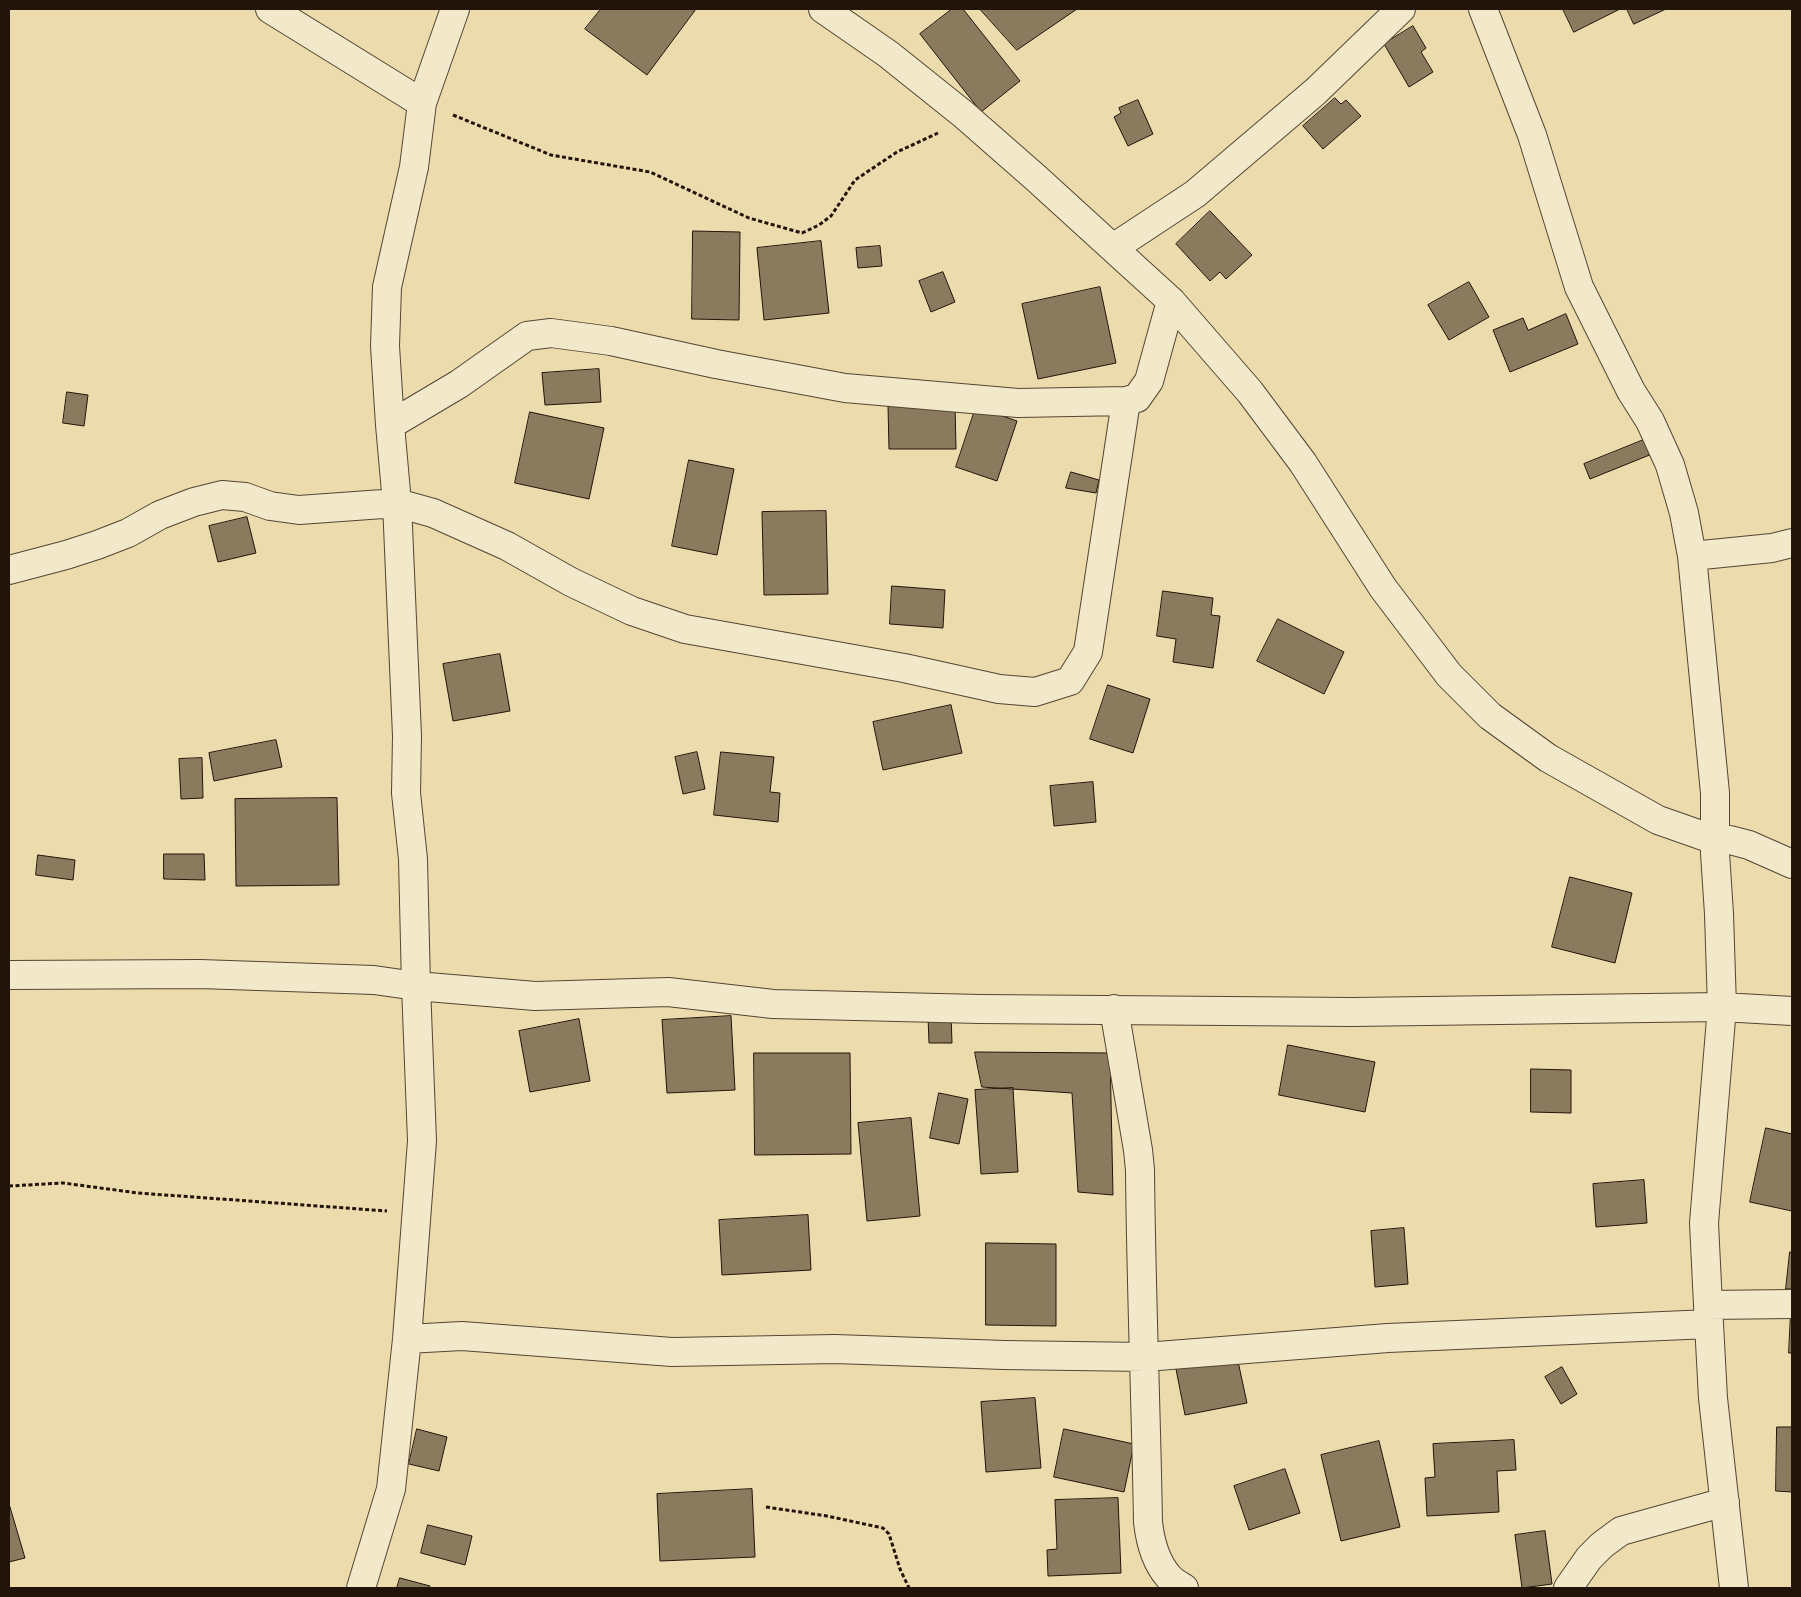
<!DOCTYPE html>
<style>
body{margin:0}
#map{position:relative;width:1801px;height:1597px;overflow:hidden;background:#ebdbad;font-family:"Libre Bodoni",serif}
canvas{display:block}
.frame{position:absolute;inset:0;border:10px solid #221409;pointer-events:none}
</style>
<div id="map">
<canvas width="1801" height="1597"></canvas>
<div class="frame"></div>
</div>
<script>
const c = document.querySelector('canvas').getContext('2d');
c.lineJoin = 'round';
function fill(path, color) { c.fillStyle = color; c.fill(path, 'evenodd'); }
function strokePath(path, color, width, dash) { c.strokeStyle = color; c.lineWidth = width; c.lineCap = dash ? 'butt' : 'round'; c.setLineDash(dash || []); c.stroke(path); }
const building = new Path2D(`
 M601,9H696L647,75L585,29Z
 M952,9H963L1020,81L981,112L920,34Z
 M980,9H1077L1017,50Z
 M1563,9H1620L1574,32Z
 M1627,9H1666L1634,24Z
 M1413,26L1426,48L1421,52L1433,72L1409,87L1384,44Z
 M1335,98L1341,104L1346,100L1361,116L1323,149L1303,126Z
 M1138,100L1153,134L1128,146L1114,117L1121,113L1119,108Z
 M1210,211L1252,255L1226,279L1220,272L1210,281L1176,244Z
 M693,231L740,232L739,320L692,319Z
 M821,241L829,313L764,320L757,248Z
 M880,246L882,266L858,268L856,248Z
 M943,272L955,302L931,312L919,281Z
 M1469,282L1489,317L1449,340L1428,305Z
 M1100,287L1116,363L1038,379L1022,304Z
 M1566,314L1578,344L1510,372L1493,330L1523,318L1528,330Z
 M599,369L601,402L545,405L542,373Z
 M67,392L88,395L84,426L63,423Z
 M955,404L956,449H889L888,405Z
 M976,407L1017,421L997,481L956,467Z
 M530,412L604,428L589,499L515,483Z
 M1651,437L1657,452L1590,479L1584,464Z
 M689,460L734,469L717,555L672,546Z
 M1071,472L1099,480L1096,493L1066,488Z
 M826,511L828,594L764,595L762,512Z
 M247,517L256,553L218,562L209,526Z
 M892,586L945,590L943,628L890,624Z
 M1163,591L1213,598L1211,615L1220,616L1213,668L1173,662L1176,639L1157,636Z
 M1278,619L1344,652L1324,694L1257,661Z
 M500,654L510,711L453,721L443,664Z
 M1108,685L1150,699L1133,753L1090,739Z
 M951,705L962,753L883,770L873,722Z
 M276,740L282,767L214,781L209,753Z
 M697,752L705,789L683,794L675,757Z
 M721,752L774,757L770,792L780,793L778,822L714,815Z
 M202,758L203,798L181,799L179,759Z
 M1093,782L1096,822L1054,826L1050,786Z
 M337,798L339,885L236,886L235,799Z
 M164,854H204L205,880L164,879Z
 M38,855L75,860L73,880L36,875Z
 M1570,877L1632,893L1615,963L1552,947Z
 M951,1015L952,1043H929L928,1016Z
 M731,1016L735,1090L667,1093L662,1020Z
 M579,1019L590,1081L530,1092L519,1031Z
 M1288,1045L1375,1062L1365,1112L1279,1095Z
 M975,1052L1110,1053L1113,1195L1078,1192L1072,1093L982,1087Z
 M754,1053H850L851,1154L755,1155Z
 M1531,1069L1571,1070V1113L1531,1112Z
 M1013,1088L1018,1172L981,1174L975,1090Z
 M939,1093L968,1099L959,1144L930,1138Z
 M911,1118L920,1216L867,1221L858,1123Z
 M1766,1128L1792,1134V1211L1750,1202Z
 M1644,1180L1647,1223L1596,1227L1593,1184Z
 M808,1215L811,1270L722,1275L719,1220Z
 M1404,1228L1408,1284L1375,1287L1371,1231Z
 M986,1243L1056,1244V1326L986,1325Z
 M1790,1252L1792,1253V1289H1786Z
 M1791,1312H1792V1353H1789Z
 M1236,1352L1247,1403L1185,1415L1175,1364Z
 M1562,1367L1577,1394L1561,1404L1545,1377Z
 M1035,1398L1041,1468L986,1472L981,1402Z
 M1777,1427H1792V1492L1776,1491Z
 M417,1429L447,1437L439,1471L409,1464Z
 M1064,1429L1134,1444L1124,1492L1054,1477Z
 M1514,1440L1516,1470L1497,1471L1499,1512L1427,1516L1425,1478L1435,1477L1433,1444Z
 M1379,1441L1400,1527L1341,1541L1321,1455Z
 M1285,1469L1300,1513L1249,1530L1234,1486Z
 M752,1489L755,1557L660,1561L657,1494Z
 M1118,1498L1121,1573L1048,1576L1047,1550L1057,1549L1055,1500Z
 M10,1507L25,1558L9,1562V1508Z
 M428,1525L472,1536L465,1565L421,1553Z
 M1545,1531L1552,1584L1522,1588L1515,1535Z
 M400,1578L430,1586L429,1588H397Z`);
const path = new Path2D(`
 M453,115L551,155L650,172L749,218L802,233L819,225L831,216L855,180L897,152L938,133
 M9,1186L63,1183L138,1193L387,1211
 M766,1507L827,1516L883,1528L889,1534L900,1569L909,1588`);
const minor = new Path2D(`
 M270,9L422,103
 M823,9L888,54L963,114L1036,178L1171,301L1250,392L1303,463L1383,588L1449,675L1490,716L1548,758L1658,820L1715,840H1730L1749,845L1792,864
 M1483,9L1532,135L1579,287L1631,391L1650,421L1670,465L1684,513L1692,556L1715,793V853L1719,914L1722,1007L1704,1223L1708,1305L1713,1398L1734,1588
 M1113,248L1195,194L1315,92L1401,9
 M390,425L459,384L527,336L551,333L611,341L716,364L845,388L1018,403L1126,401L1137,398L1149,381L1171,301
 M1692,556L1772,548L1792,543
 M9,570L66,555L97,545L128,533L160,515L194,502L222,495L245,497L270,506L299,510L397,503L433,513L507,546L571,582L632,611L685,629L904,668L999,689L1035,692L1070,681L1088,652L1126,401
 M9,975L200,974L374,980L416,986L535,996L668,992L773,1004L980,1009L1352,1012L1722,1007L1792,1011
 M1114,1009L1138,1150L1140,1170C1141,1287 1146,1404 1148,1522C1150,1540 1156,1562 1168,1576C1172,1581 1179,1585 1184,1588
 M1708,1305L1792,1304
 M407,1339L462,1336L672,1352L835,1349L1004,1355L1145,1357L1388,1338L1709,1324
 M361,1588L391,1489L407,1339L422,1141L416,986L413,859L406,793L407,736L397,503L390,425L385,346L387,287L414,167L422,103L455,9
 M1568,1588L1589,1558L1602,1545L1621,1531L1725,1502`);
fill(building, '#8b7b5e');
strokePath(building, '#221409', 1);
strokePath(minor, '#544632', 30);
strokePath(path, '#221409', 3, [4, 2.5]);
strokePath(minor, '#f2e8ca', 28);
</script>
